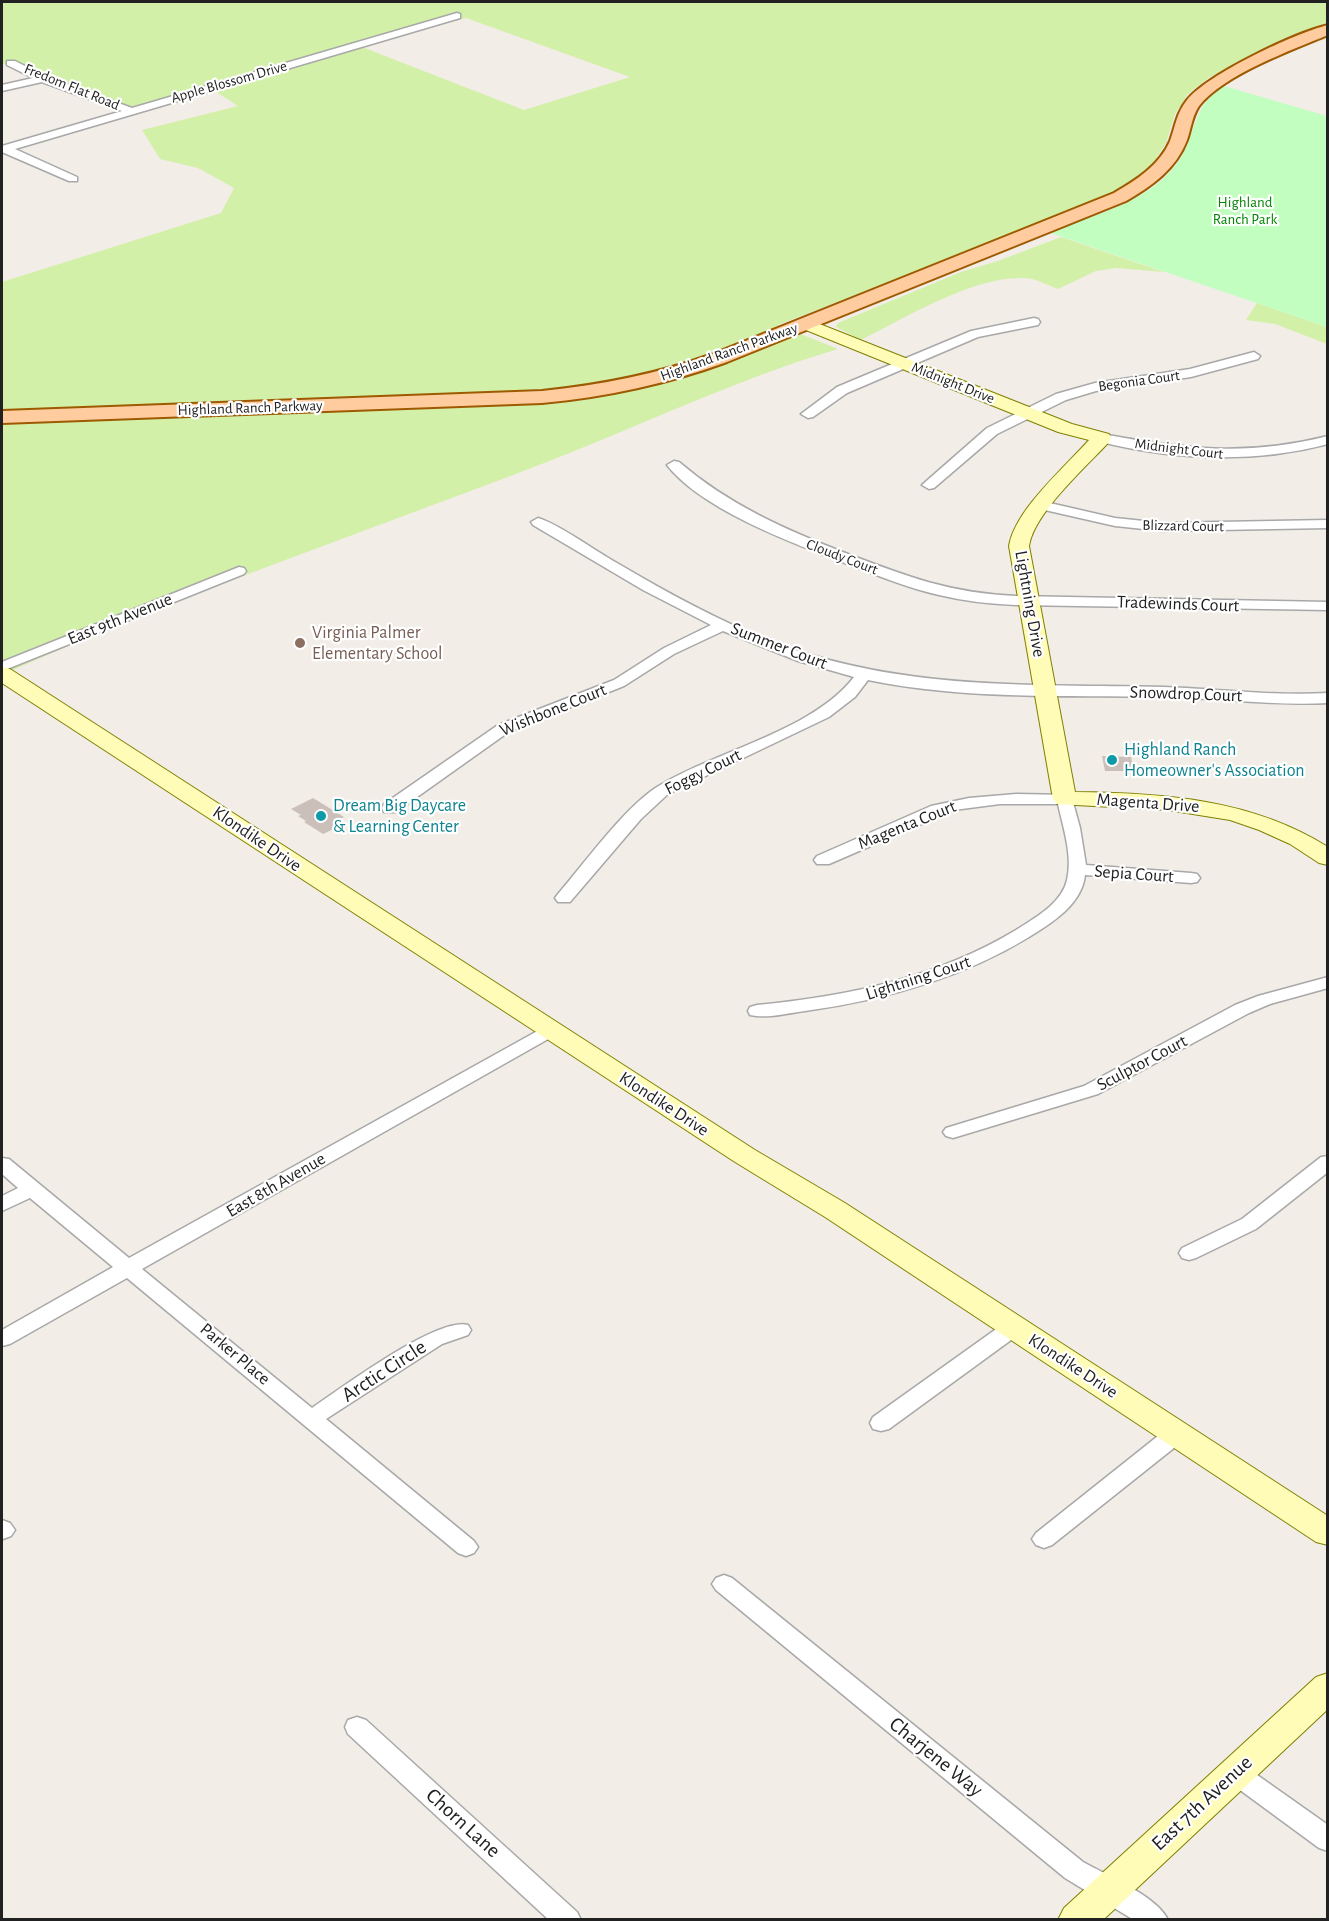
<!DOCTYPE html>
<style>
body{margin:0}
#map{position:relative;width:1329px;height:1921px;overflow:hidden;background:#f2ede7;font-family:"Alegreya Sans",sans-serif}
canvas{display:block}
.frame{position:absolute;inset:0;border:3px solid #212121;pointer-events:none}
</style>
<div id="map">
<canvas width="1329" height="1921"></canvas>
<div class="frame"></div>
</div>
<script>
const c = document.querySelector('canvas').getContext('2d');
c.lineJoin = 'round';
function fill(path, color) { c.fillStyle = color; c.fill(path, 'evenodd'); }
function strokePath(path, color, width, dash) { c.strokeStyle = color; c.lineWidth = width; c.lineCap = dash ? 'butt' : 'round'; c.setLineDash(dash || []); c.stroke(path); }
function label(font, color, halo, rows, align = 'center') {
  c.font = font + ' "Alegreya Sans",sans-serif'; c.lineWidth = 4.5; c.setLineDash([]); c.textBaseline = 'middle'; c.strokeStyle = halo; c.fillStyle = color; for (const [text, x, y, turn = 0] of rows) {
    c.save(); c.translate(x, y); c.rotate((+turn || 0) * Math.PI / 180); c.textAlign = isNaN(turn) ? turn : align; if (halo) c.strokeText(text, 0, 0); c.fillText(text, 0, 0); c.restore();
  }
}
const grass = new Path2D(`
 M2,2H1327V22L1210,77L1188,94L1175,114L1166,143L1150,168L1122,189L1088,205L778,325L838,349C734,380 636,428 534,467C356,535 175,597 2,675V282L221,213L234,188L198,168L160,159L142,130L238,106L213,90L131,115L2,63ZM466,18L630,77L524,110L362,47Z
 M1061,237L1164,272L1116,268L1096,271L1058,289C1050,286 1040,281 1032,279C984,270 904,318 861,340L836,327L838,323L961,272L998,261Z
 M1257,303L1327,327V344L1275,324L1246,320Z`);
const park = new Path2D(`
 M1224,86L1327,116V327L1048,232C1091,216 1150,202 1177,163C1197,135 1191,106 1224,86Z`);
const building = new Path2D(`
 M1102,756L1131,757L1134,771H1105Z
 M313,798L344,817L333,822L340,826L323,834L304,822L306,821L298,816L301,815L291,809Z`);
const street = new Path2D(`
 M457,13L460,14V18L15,149L77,177V181H69L2,152V146L122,111L42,82L2,91V85L33,78L7,65V61H15L47,77L132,108Z
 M1034,318L1038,319L1040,322L1038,325L978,337L847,393L813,417L808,418L801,414L837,387L971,331Z
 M1254,352L1260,356L1258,359L1191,377L1096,391L1066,400L997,434L934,488L929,489L922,485L987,428L1056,394L1095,383L1190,369Z
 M1102,434C1185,449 1244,457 1328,436V444C1252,464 1173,460 1097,441L1095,438Z
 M674,461L679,462C729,505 786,530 848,554C908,577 950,593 1016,596L1328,602V610L1016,605C990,604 964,601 939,595C907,588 877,575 847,564C795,544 702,510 667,465Z
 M1041,501L1115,518L1163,523L1328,520V528L1163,531L1115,526L1036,508L1034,505L1036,502Z
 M538,518C557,523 597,552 617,563C666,592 717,620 770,641C900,691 1028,684 1164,687C1219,689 1273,696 1328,693V703C1273,706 1218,698 1163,697C1065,695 965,700 868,680L855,697L829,717L668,794L641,819L570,902H558L555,898L558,894C584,864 624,808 657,787C715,751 813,731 854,677L798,661L723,631L674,654L624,686L510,731L396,812H384L382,808L384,804L498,725L614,680L664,648L711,625L643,590L533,525L531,522Z
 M239,567L244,568L246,571L244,574L2,671V662Z
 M1016,794L1071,795L1080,828L1086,865L1191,873L1197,874L1200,878L1197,882L1191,883L1085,875C1082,904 1052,923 1029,937C960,979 884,1000 805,1011C788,1013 767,1019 750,1015L748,1011L750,1007L757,1005C849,996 936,978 1016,930C1035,918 1062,903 1067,880C1073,856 1063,827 1058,804H1000L954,810L829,864H817L814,860L817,856L931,806L969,798Z
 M1328,977V988L1270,1004L1249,1013L1098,1094L953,1138L946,1136L943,1132L946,1128L1084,1086L1235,1005L1258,996Z
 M550,1024L557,1026L559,1030L557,1034L142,1269L312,1408C340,1389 438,1316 468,1325L471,1330L468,1335L442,1344L326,1419L474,1541L478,1547L474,1553L466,1556L458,1553L127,1278L10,1344L2,1346V1330L113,1267L30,1198L2,1211V1196L18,1188L2,1174V1158L9,1159L129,1258Z
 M1328,1156V1172L1256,1229L1196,1258L1189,1260L1182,1258L1179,1253L1182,1248L1242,1219L1321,1157Z
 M1014,1320L1022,1322L1025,1327L1022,1332L889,1429L881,1431L873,1429L870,1423L873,1417L1006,1322Z
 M1176,1426L1184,1428L1187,1434L1184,1440L1052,1545L1044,1548L1036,1545L1032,1539L1036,1533L1168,1428Z
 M2,1520L10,1523L15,1530L11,1536L3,1539Z
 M724,1575L732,1578L1083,1862C1106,1875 1157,1896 1168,1920H1134L1065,1878L716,1590L712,1584L716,1578Z
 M357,1717L366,1720L577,1912L581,1920H549L348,1734L345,1727L348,1720Z
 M1234,1762L1243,1765L1328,1825V1851L1319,1848L1225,1779L1221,1772L1225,1765Z`);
const secondary = new Path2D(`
 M807,319L1072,424L1109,434L1111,438L1109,442C1085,468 1034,513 1029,546L1075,792C1163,793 1252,799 1328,847V865L1319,863L1290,844L1259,830L1230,820L1168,810L1057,804L1053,799L1009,546C1015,510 1064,468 1089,440L1058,432L801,328L798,324L801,320Z
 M2,667L10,669L755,1150L845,1203L1328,1516V1545L1316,1542L825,1217L735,1162L2,683Z
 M1328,1673V1709L1103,1920H1058L1064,1908L1316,1677Z`);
const primary = new Path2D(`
 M1328,25V35C1292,50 1223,75 1199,106C1192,116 1191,129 1187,140C1176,169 1152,186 1126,201L727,362C667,384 606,397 542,403L2,423V411L542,391C601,385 657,374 713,354L1114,193C1136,180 1159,166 1170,141C1175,127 1177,112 1187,100C1208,74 1295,33 1328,25Z`);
const markers = [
 [300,643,6,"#8d6e63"],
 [1112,760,6,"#0f9aa8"],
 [321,816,6,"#0f9aa8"]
];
const farStreetnames = [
 ["Apple Blossom Drive",229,82,-16],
 ["Fredom Flat Road",72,87,22],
 ["Highland Ranch Parkway",729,352,-20],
 ["Begonia Court",1139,381,-8],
 ["Midnight Drive",953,383,22],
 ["Highland Ranch Parkway",250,408,-2],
 ["Midnight Court",1179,449,7],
 ["Blizzard Court",1183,526,1],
 ["Cloudy Court",842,557,21]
];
const farParknames = [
 ["Highland",1245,202],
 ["Ranch Park",1245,219]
];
const streetNames = [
 ["Lightning Drive",1030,604,80],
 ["Tradewinds Court",1178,604,2],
 ["East 9th Avenue",120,619,-22],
 ["Summer Court",779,646,21],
 ["Snowdrop Court",1186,694,2],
 ["Wishbone Court",553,710,-22],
 ["Foggy Court",703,772,-26],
 ["Magenta Drive",1148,803,4],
 ["Magenta Court",907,825,-22],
 ["Klondike Drive",257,839,34],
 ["Sepia Court",1134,874,4],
 ["Lightning Court",918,978,-18],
 ["Sculptor Court",1142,1063,-28],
 ["Klondike Drive",664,1104,33],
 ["East 8th Avenue",276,1185,-30],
 ["Parker Place",235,1354,40],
 ["Klondike Drive",1073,1366,33]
];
const educationNames = [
 ["Virginia Palmer",312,633],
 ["Elementary School",312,654]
];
const cultureNames = [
 ["Highland Ranch",1124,750],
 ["Homeowner's Association",1124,771],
 ["Dream Big Daycare",333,806],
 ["& Learning Center",333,827]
];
const nearStreetnames = [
 ["Arctic Circle",384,1371,-33],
 ["Charjene Way",936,1757,39],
 ["East 7th Avenue",1202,1803,-43],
 ["Chorn Lane",463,1823,42]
];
fill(grass, '#d3f0a9');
fill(park, '#c3fec1');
fill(building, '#cabfb9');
strokePath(street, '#a8a8a8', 3);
strokePath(secondary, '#7f8000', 2);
strokePath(primary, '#9e5a00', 4);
fill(street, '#fff');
fill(secondary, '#fffcb8');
fill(primary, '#ffcc9f');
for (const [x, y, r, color] of markers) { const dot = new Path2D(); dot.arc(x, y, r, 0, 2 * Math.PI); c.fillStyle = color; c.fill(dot); strokePath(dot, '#fff', 2); }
label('15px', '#212121', '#fff', farStreetnames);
label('15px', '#058603', '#fff', farParknames);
label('18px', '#212121', '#fff', streetNames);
label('18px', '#785e54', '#fff', educationNames, 'left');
label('18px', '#0d838f', '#fff', cultureNames, 'left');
label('21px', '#212121', '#fff', nearStreetnames);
</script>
